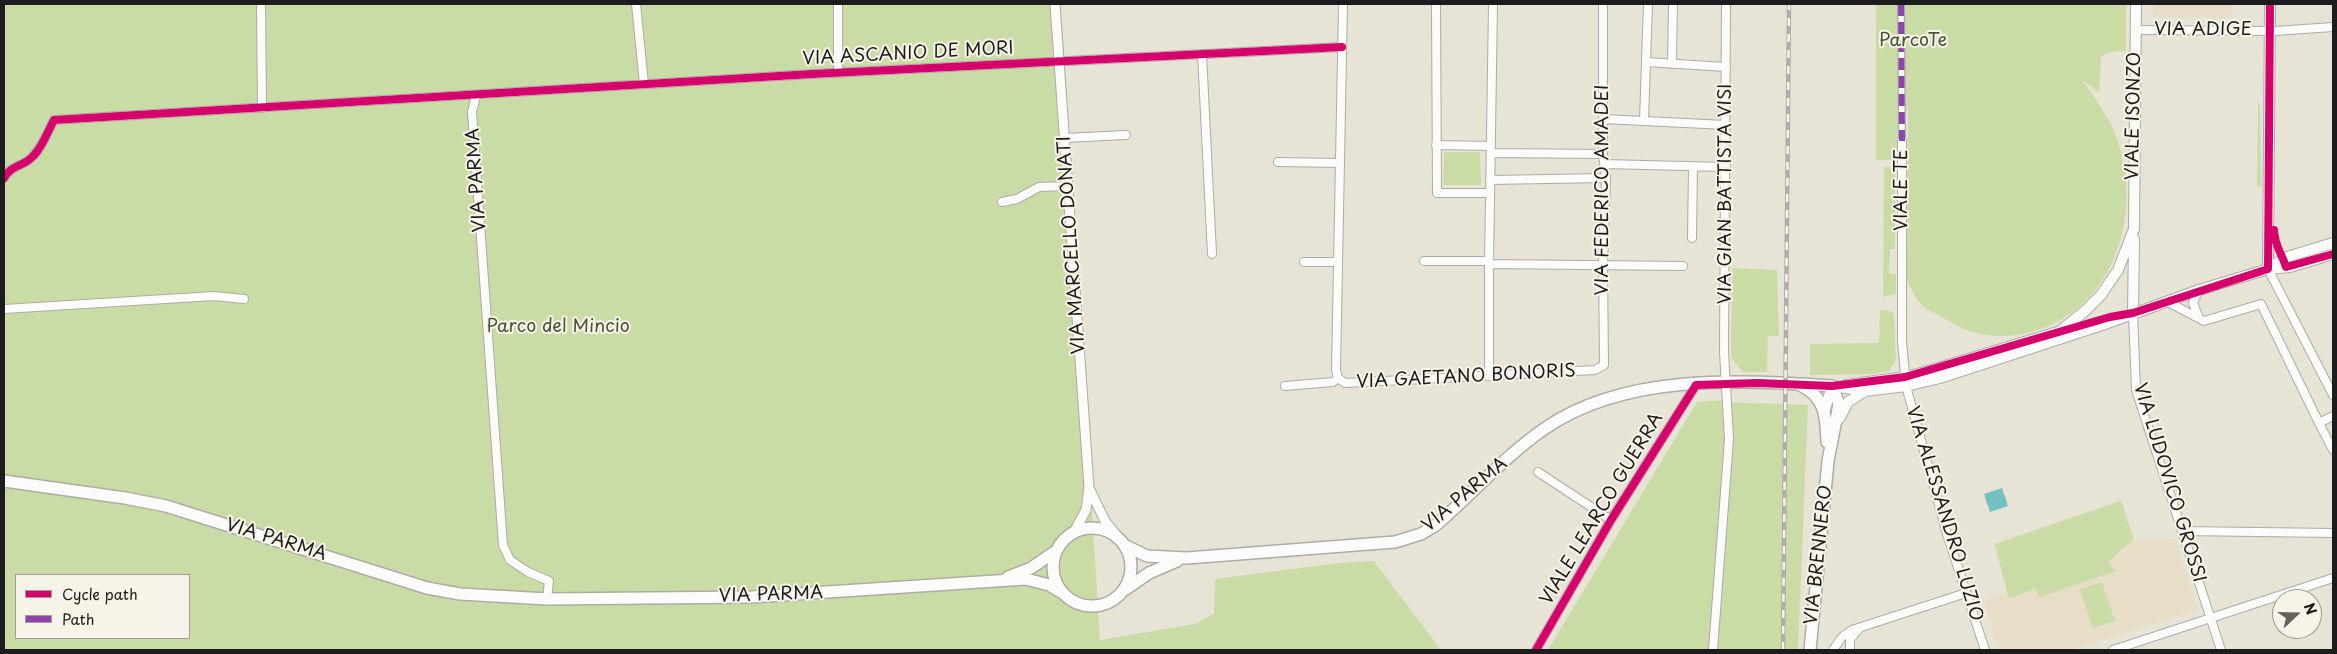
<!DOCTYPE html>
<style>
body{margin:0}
#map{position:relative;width:2337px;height:654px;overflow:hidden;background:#e7e4d6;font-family:"Playpen Sans",sans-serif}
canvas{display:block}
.frame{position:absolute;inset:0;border:5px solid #1c1c1c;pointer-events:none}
.legend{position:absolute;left:15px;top:574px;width:175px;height:65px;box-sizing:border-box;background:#f7f3e8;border:1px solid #9f9d96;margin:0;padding:6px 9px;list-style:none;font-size:15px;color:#1c1c1c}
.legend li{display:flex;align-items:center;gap:10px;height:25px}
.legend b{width:25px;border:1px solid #9f9d96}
.north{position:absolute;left:2272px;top:589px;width:50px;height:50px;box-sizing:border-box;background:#f7f3e8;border:1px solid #9f9d96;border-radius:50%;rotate:69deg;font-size:14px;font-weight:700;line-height:20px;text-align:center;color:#1c1c1c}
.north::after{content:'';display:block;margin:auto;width:18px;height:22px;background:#63625d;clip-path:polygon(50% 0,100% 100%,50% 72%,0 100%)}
</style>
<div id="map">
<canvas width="2337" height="654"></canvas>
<div class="frame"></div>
<ul class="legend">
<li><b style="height:6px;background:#d6006c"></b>Cycle path</li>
<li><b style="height:6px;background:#8e44ad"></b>Path</li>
</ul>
<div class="north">N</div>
</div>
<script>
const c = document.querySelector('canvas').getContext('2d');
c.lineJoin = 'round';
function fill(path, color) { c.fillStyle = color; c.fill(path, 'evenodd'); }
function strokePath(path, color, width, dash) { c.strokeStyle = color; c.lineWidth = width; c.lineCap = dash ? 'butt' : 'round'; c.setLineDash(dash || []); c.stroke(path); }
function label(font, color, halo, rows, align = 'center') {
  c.font = font + ' "Playpen Sans",sans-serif'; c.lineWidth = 4; c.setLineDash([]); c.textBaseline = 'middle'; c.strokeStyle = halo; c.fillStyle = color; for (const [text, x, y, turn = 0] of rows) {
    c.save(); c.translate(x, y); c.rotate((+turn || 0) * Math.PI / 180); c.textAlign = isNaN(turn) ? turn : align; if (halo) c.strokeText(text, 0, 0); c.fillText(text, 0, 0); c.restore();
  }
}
const built = new Path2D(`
 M2153,4H2232V18L2153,17Z
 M2122,500L2135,541L2176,539L2198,610L2071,650H1999L1983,601L2007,593L1993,544Z`);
const green = new Path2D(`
 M4,4H1061L1100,640L1195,624L1214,614L1215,579L1339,563L1374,561L1441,650H4ZM16,575H189V638H16Z
 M1876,4H2126V51L2109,52L2101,57L2099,92L2082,80C2096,100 2111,119 2118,142C2144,220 2110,318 2022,334C1998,339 1973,335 1952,323C1943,317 1927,311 1920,303C1915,297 1911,287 1907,280L1908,105L1894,160H1876Z
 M2258,103H2260L2261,187L2257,185Z
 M1444,152H1480L1481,185H1443Z
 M1884,167L1895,168V249H1890L1889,274H1896V294L1883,297Z
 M1732,268L1777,270L1779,336H1768L1767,372H1743L1731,358Z
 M1880,310L1890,311L1894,314L1896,360L1889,371L1873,374L1810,375V344L1879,343Z
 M1724,400V402L1808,405L1798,650H1548L1697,402Z
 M2121,501L2133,539L2108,562L2116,571L2040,597L2035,588L2009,599L1995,544Z
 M2102,582L2115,621L2093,628L2080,589Z`);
const water = new Path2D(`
 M2002,488L2008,506L1990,512L1984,494Z`);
const pedestrian = new Path2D(`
 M1901,4L1902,141`);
const minor = new Path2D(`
 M261,4L262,108
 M636,4L644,84
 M838,4V72
 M1436,4L1437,193H1490
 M1648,4L1646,62L1726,67
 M2136,30L2275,31L2333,27
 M1202,54L1212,254
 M1672,64L1673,4
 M476,96L472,112L503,545L510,560L528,572L549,581L547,599
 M1603,119L1726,125
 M1644,121L1646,62
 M1064,138L1126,135
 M1902,141V341L1906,386L1947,534L1985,650
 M1436,145L1491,146
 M1491,153L1603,154
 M1278,162L1340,163
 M1604,164L1726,167
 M4,178C9,167 22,166 30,159C41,150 47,133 54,120L812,74L1342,47
 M1490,180L1606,178
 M1002,202L1017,199L1039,187L1068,186
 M1692,238L1693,166
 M1424,261H1489
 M1304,262H1338
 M1489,264L1683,266
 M2268,269L2333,395
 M2199,290L2193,303L2199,318
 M2166,301L2204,321L2261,304L2319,423L2333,416
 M4,309L214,296L244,299
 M2133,313L2136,390L2221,650
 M1489,376V264L1493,4
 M1338,378L1345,383L1595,370L1604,365L1603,264L1606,178L1603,154V4
 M1338,378L1336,370L1343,4
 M1285,386L1333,382L1338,378
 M2319,423L2333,450
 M1538,472L1611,520
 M2183,531L2333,533
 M1536,650L1611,520L1696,385
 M1713,650L1729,439L1724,352L1726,4
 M1833,650L1842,637L1852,630L1966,593
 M1850,650V639L1858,630
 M2113,650L2333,578`);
const tertiary = new Path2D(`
 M1055,4L1089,487L1086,510L1074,532
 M1090,490L1105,521L1119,538`);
const secondary = new Path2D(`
 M2269,268L2287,257L2333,243
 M2268,269L2270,4
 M2133,313L2134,239
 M2059,332L2085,311L2101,295L2118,270L2134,229L2136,4
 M1846,385L1905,377L1932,370L2064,330
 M1832,386L1865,391L1906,386L1940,378L2102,325L2199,290L2268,269L2290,267L2333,254
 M1825,409L1832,386
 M1839,419L1848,402L1865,391`);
const primary = new Path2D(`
 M1800,385C1826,397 1826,417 1827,442
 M4,481L125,498L166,506L427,588L460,594L547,599L751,597L1026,579L1049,585L1061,592
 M1053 567a39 39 0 1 1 78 0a39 39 0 1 1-78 0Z
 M1126,546L1147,556L1187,558L1395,542L1421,534L1436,525C1472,494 1505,456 1544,429C1624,373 1739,380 1832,386L1839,404L1828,461L1810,650
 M1008,577L1031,568L1056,551
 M1126,589L1149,573L1177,561`);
const rail = new Path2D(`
 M1783,650L1789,4`);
const quiet = new Path2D(`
 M1901,4L1902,141`);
const cycleway = new Path2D(`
 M4,178C9,167 22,166 30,159C41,150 47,133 54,120L812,74L1342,47
 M2274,230C2274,244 2282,254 2286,267L2333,254
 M1536,650L1611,520L1696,385L1757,383L1832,386L1905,377L2110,317L2133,313L2268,269L2270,4`);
const streetNames = [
 ["VIA ADIGE",2203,30],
 ["VIA ASCANIO DE MORI",908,54,-3],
 ["VIALE ISONZO",2134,116,-89],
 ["VIA PARMA",477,180,-94],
 ["VIA FEDERICO AMADEI",1603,190,-90],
 ["VIALE TE",1902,190,-90],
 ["VIA GIAN BATTISTA VISI",1726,194,-90],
 ["VIA MARCELLO DONATI",1072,245,-94],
 ["VIA GAETANO BONORIS",1466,377,-3],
 ["VIA LUDOVICO GROSSI",2169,483,73],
 ["VIA PARMA",1465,495,-40],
 ["VIALE LEARCO GUERRA",1602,509,-59],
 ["VIA ALESSANDRO LUZIO",1944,514,73],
 ["VIA PARMA",276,540,17],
 ["VIA BRENNERO",1819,555,-84],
 ["VIA PARMA",771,595,-2]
];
const parkNames = [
 ["ParcoTe",1913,41],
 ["Parco del Mincio",558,327]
];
fill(built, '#e8dec7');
fill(green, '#c9dca6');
fill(water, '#72c0c2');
strokePath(pedestrian, '#aeaca4', 8);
strokePath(minor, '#aeaca4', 10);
strokePath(tertiary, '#aeaca4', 11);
strokePath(secondary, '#aeaca4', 12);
strokePath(primary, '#aeaca4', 14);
strokePath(pedestrian, '#fbfbf9', 5.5);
strokePath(minor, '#fbfbf9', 8);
strokePath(tertiary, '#fbfbf9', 9);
strokePath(secondary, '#fbfbf9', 10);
strokePath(primary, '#fbfbf9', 11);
strokePath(rail, '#aeaeac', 4.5);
strokePath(rail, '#f7f3e8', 2.5, [8]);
strokePath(quiet, '#8e44ad', 6, [12, 6]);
strokePath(cycleway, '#d6006c', 8);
label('18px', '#1c1c1c', '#f7f3e8', streetNames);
label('18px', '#495439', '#f7f3e8', parkNames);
</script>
